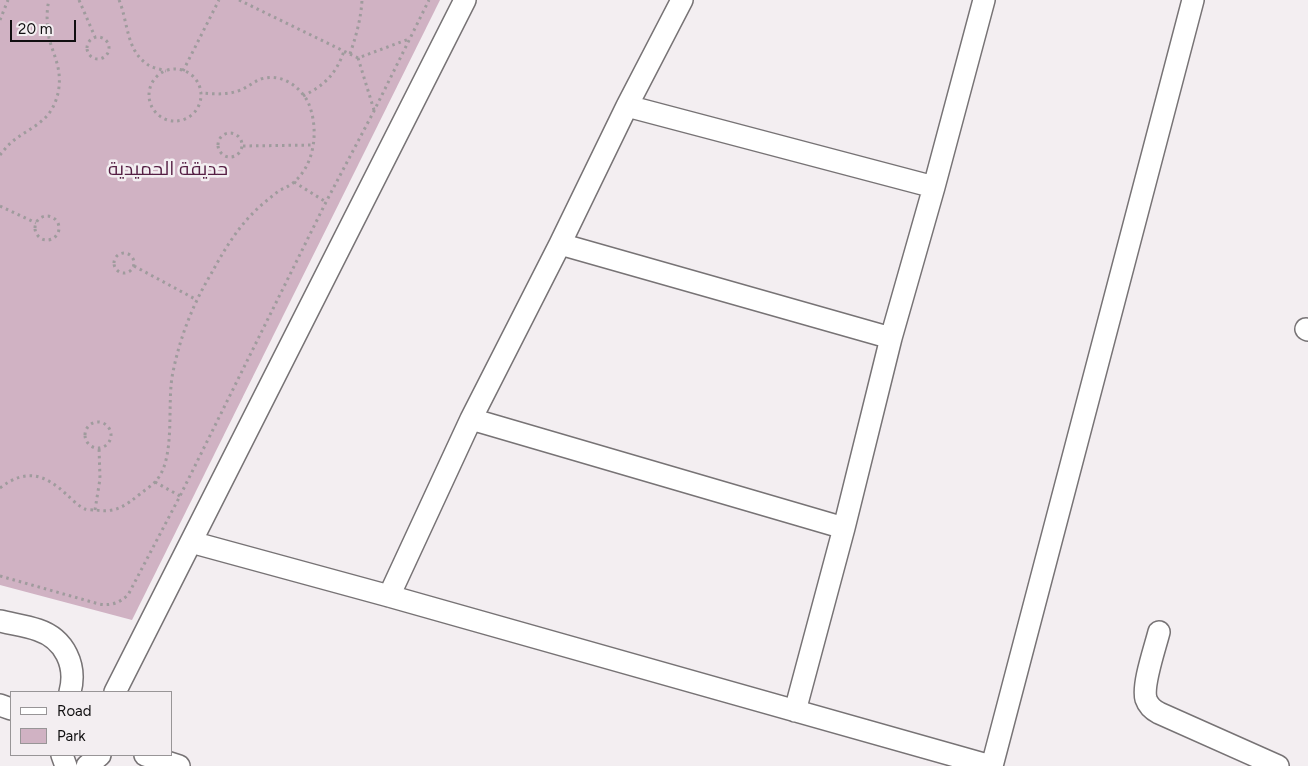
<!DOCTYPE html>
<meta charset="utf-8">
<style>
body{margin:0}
#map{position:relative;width:1308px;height:766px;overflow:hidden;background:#f3eef1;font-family:Figtree,sans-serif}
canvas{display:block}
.legend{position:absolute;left:10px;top:691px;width:162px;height:65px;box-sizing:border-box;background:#f3eef1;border:1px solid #989597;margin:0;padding:6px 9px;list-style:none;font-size:15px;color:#100f10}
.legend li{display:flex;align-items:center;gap:10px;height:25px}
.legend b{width:25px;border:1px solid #989597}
.scale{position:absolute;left:10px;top:20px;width:66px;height:22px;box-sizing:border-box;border:2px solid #100f10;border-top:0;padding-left:6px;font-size:15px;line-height:18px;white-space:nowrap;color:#100f10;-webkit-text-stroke:4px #f3eef1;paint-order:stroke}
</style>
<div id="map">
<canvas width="1308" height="766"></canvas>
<ul class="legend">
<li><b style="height:6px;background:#fff"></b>Road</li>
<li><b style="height:14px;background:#d0b2c3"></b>Park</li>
</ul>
<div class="scale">20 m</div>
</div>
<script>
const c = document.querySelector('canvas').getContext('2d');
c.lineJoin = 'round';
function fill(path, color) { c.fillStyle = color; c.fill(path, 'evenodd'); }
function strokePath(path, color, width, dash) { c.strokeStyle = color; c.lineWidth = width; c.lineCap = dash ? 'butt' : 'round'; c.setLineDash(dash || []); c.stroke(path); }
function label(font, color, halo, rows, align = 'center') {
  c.font = font + ' Figtree,Cairo,sans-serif'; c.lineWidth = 5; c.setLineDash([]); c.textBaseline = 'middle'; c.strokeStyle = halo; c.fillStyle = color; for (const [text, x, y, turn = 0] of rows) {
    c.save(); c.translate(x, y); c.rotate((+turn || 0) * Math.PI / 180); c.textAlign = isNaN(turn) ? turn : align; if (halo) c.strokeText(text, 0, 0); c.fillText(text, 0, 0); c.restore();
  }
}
const green = new Path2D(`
 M0,0H440L132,620L0,585Z`);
const path = new Path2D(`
 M79,0L95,37
 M119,0C128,21 126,50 147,64C152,68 160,69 166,71
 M239,0L358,58L409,39
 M0,20L8,0
 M87 48a11 11 0 1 1 22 0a11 11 0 1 1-22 0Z
 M350,54C356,36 361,19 362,0
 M358,58L374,110
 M149 95a26 26 0 1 1 52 0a26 26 0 1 1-52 0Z
 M183,71L219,0
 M303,96C325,85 336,74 344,51
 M218 145a12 12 0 1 1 24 0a12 12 0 1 1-24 0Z
 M243,146L313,145
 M0,155C4,150 8,145 13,141C25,131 41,125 50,112C60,97 62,78 56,60C54,53 51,46 49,38C47,26 46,12 49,0
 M294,182L326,202
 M0,206L36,223
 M35 228a12 12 0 1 1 24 0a12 12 0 1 1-24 0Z
 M114 263a10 10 0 1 1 20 0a10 10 0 1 1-20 0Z
 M134,266L197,300
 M85 435a13 13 0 1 1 26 0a13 13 0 1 1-26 0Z
 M155,482L180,496
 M0,488C26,468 45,474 67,495C72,499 78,506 85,509C88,510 93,510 96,510C116,513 125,506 140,494C145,490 151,486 155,482C177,459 166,403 173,372C180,337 193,304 211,274C223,252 236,230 254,212C262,204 271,197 280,190C285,188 289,186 293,183C316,164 319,127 308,102C299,85 280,73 261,79C253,82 247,88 238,91C226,95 213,94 201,93
 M95,510L100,479L99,447
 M0,576L99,604C111,606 119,603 128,595L180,496L326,202L374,111L429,0`);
const minor = new Path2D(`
 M627,106L934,187
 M560,244L891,338
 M1306,329L1308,330
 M471,419L844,528
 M191,542L389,596L991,766
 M389,596L471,419L560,244L627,106L682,0
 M0,621C12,624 26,626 38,630C65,639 77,666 70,692
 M1159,632C1155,648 1142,685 1146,699C1148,705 1153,710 1159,713L1278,766
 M115,692L465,0
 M0,705L11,709
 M795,711L844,528L891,338L934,187L984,0
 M62,755L66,766
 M145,755L179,766
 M87,766L100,755
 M992,766L1193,0`);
const parkNames = [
 ["حديقة الحميدية",168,169]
];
fill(green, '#d0b2c3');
strokePath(minor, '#777375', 24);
strokePath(path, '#9f9b9d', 3, [2.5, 4]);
strokePath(minor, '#fff', 21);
label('19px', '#551e43', '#f3eef1', parkNames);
</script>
